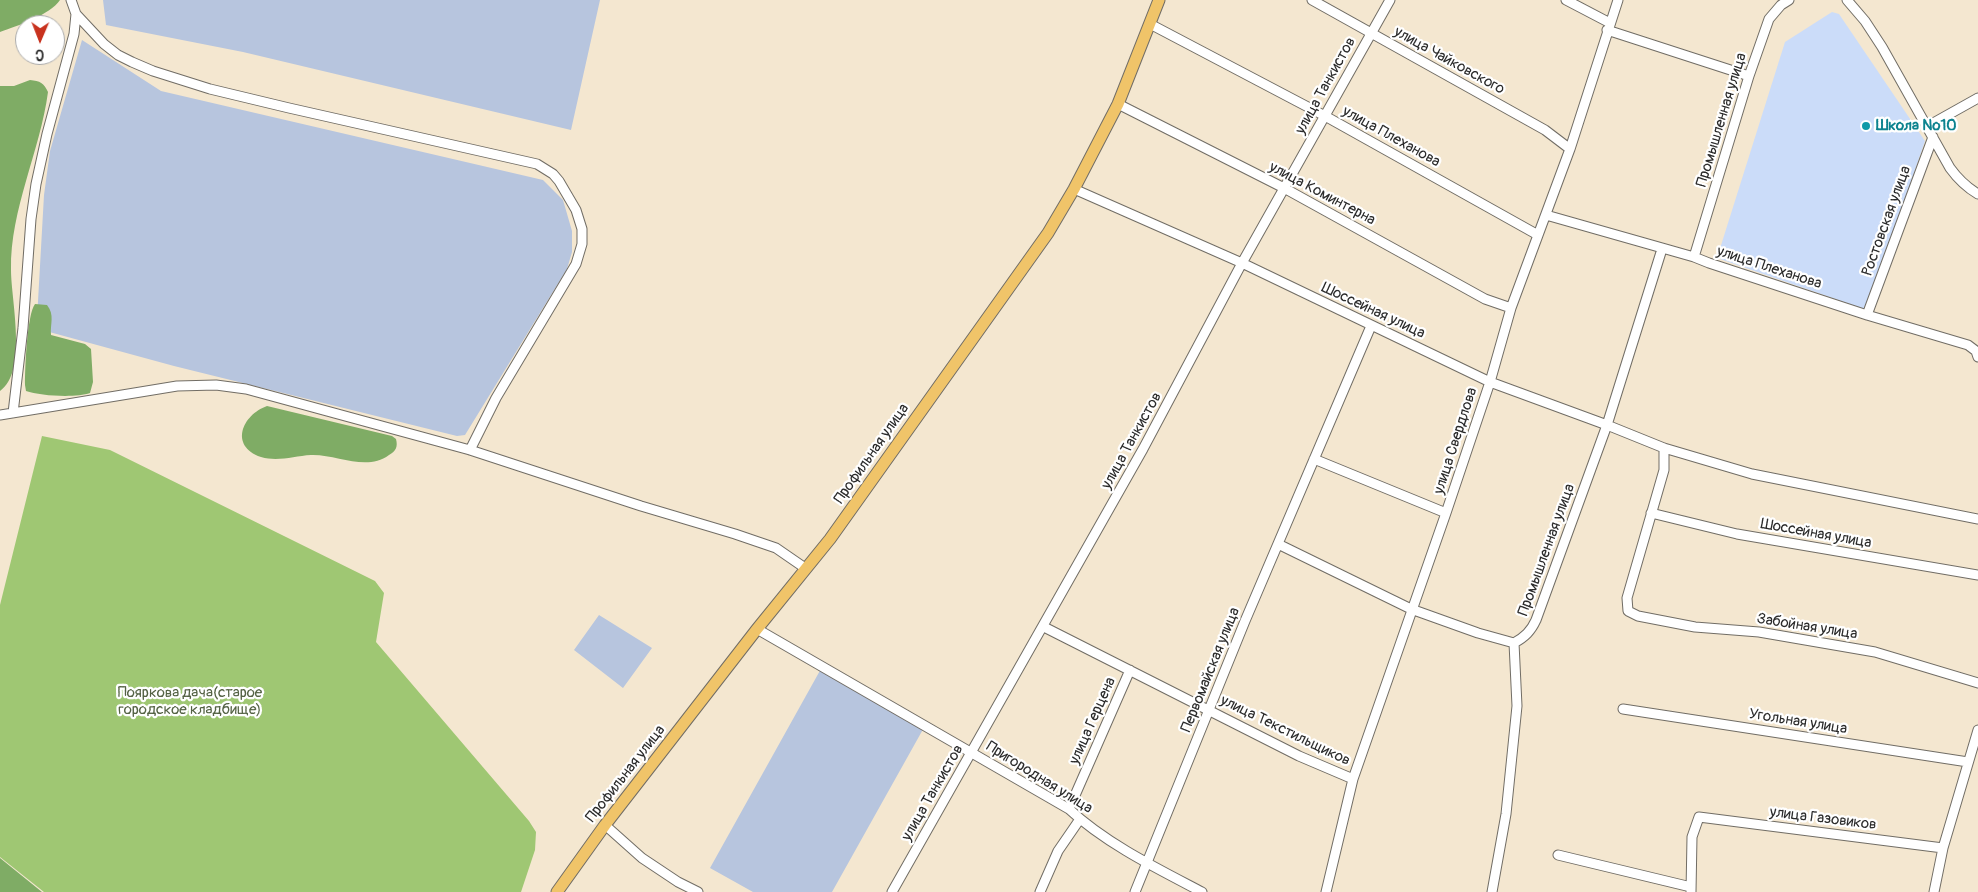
<!DOCTYPE html>
<meta charset="utf-8">
<style>
body{margin:0}
#map{position:relative;width:1978px;height:892px;overflow:hidden;background:#f4e7d0;font-family:Pangolin,sans-serif}
canvas{display:block}
.north{position:absolute;left:15px;top:15px;width:50px;height:50px;box-sizing:border-box;background:#fff;border:1px solid #aaa;border-radius:50%;rotate:181deg;font-size:14px;font-weight:700;line-height:20px;text-align:center;color:#2b2b2b}
.north::after{content:'';display:block;margin:auto;width:18px;height:22px;background:#c8321e;clip-path:polygon(50% 0,100% 100%,50% 72%,0 100%)}
</style>
<div id="map">
<canvas width="1978" height="892"></canvas>
<div class="north">С</div>
</div>
<script>
const c = document.querySelector('canvas').getContext('2d');
c.lineJoin = 'round';
function fill(path, color) { c.fillStyle = color; c.fill(path, 'evenodd'); }
function strokePath(path, color, width, dash) { c.strokeStyle = color; c.lineWidth = width; c.lineCap = dash ? 'butt' : 'round'; c.setLineDash(dash || []); c.stroke(path); }
function label(font, color, halo, rows, align = 'center') {
  c.font = font + ' Pangolin,sans-serif'; c.lineWidth = 4.5; c.setLineDash([]); c.textBaseline = 'middle'; c.strokeStyle = halo; c.fillStyle = color; for (const [text, x, y, turn = 0] of rows) {
    c.save(); c.translate(x, y); c.rotate((+turn || 0) * Math.PI / 180); c.textAlign = isNaN(turn) ? turn : align; if (halo) c.strokeText(text, 0, 0); c.fillText(text, 0, 0); c.restore();
  }
}
const built = new Path2D(`
 M1832,12L1839,14L1925,141L1867,310L1717,258L1785,42Z`);
const industrial = new Path2D(`
 M103,0H600L571,130L243,52L106,25Z
 M82,40L161,91L543,180L563,200L572,231V252L567,269L465,435L457,436L174,366L42,330L37,319L44,195L50,151Z
 M599,615L652,648L623,688L574,650Z
 M822,667L926,724L832,892H753L710,868Z`);
const green = new Path2D(`
 M42,436L110,450L375,581L384,593L376,642L529,821L536,832L535,850L521,892H44L0,857V605Z`);
const forest = new Path2D(`
 M0,0H60C50,15 17,26 0,32Z
 M30,80C40,81 44,83 48,92C40,152 10,209 11,270C11,300 28,372 0,391V86H14Z
 M35,304L47,305C55,315 50,324 51,335L85,344L91,349L93,382L90,393C76,398 40,396 26,391L25,385C25,369 27,314 35,304Z
 M267,406L392,436L396,439C398,447 396,451 389,455C366,472 337,454 311,455C294,456 278,462 261,457C229,446 242,415 267,406Z
 M0,858L42,892H0Z`);
const minor = new Path2D(`
 M1312,0L1545,130L1570,149
 M1566,0L1610,23
 M1847,0L1865,21L1882,47L1950,168C1958,179 1966,187 1978,194
 M76,14L104,44L118,55L132,62L153,71L210,89L289,108L537,164L553,174L559,181L576,210L582,229V244L576,264L496,398L470,450
 M1150,24L1325,116L1538,235
 M1607,30L1749,76
 M1118,104L1284,188L1485,299L1511,308
 M1928,126L1978,98
 M1074,189L1242,263L1490,382L1607,425L1664,448L1752,474L1978,519
 M1546,215L1694,257L1709,263L1867,315L1968,345L1976,351L1978,357
 M1694,257L1749,76L1769,19L1781,5L1789,0
 M1867,315L1933,137
 M13,413L23,328L31,219L36,184L47,134L74,34L76,14L71,0
 M0,415L177,386L216,385L246,389L470,450L641,506L735,534L776,548L805,568
 M1664,448V470L1627,598L1628,611L1638,616L1695,627L1759,632L1875,652L1978,683
 M1314,459L1446,513
 M1651,513L1737,534L1978,575
 M1278,544L1411,609L1478,633L1514,643
 M1044,627L1299,756L1353,779
 M757,629L1069,809C1105,843 1158,869 1202,892
 M1623,709L1968,762
 M1069,809L1130,670
 M605,825L642,858L678,882L698,892
 M1558,855L1691,887
 M892,892L1143,449L1242,263L1390,0
 M1040,892L1058,851L1080,819
 M1135,892L1245,621L1371,326
 M1326,892L1353,779L1446,513L1490,382L1511,308L1570,149L1618,0
 M1492,892L1506,814L1517,706L1514,643C1525,637 1531,631 1536,620L1607,425L1662,249
 M1691,892L1692,837L1699,817L1943,848
 M1934,892L1943,848L1978,730`);
const major = new Path2D(`
 M557,892L605,825L757,629L830,539L1048,233L1074,189L1118,104L1159,0`);
const markers = [
 [1866,126,5,"#0f9aa8"]
];
const streetNames = [
 ["улица Чайковского",1449,61,29],
 ["улица Танкистов",1326,86,-61],
 ["Промышленная улица",1722,120,-73],
 ["улица Плеханова",1391,137,29],
 ["улица Коминтерна",1322,194,28],
 ["Ростовская улица",1887,221,-70],
 ["улица Плеханова",1769,268,18],
 ["Шоссейная улица",1373,311,25],
 ["улица Танкистов",1132,441,-61],
 ["улица Свердлова",1456,441,-72],
 ["Профильная улица",872,454,-55],
 ["Шоссейная улица",1816,534,10],
 ["Промышленная улица",1547,550,-70],
 ["Забойная улица",1807,627,9],
 ["Первомайская улица",1211,670,-68],
 ["улица Герцена",1093,721,-66],
 ["Угольная улица",1798,722,9],
 ["улица Текстильщиков",1285,731,26],
 ["Профильная улица",626,774,-52],
 ["Пригородная улица",1039,778,32],
 ["улица Танкистов",933,793,-60],
 ["улица Газовиков",1823,819,7]
];
const cultureNames = [
 ["Школа №10",1876,126]
];
const parkNames = [
 ["Пояркова дача(старое",190,693],
 ["городское кладбище)",190,710]
];
fill(built, '#cbdcf9');
fill(industrial, '#b7c5de');
fill(green, '#9fc773');
fill(forest, '#7fac65');
strokePath(minor, '#716d65', 11);
strokePath(major, '#716d65', 13);
strokePath(minor, '#fff', 9);
strokePath(major, '#f0c469', 11);
for (const [x, y, r, color] of markers) { const dot = new Path2D(); dot.arc(x, y, r, 0, 2 * Math.PI); c.fillStyle = color; c.fill(dot); strokePath(dot, '#fff', 2); }
label('15px', '#2b2b2b', '#fff', streetNames);
label('bold 15px', '#0d838f', '#fff', cultureNames, 'left');
label('15px', '#546244', '#fff', parkNames);
</script>
